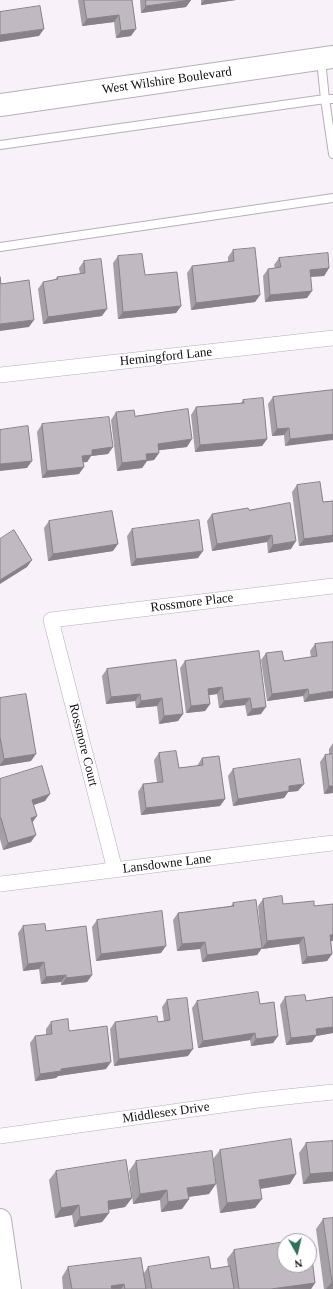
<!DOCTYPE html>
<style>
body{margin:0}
#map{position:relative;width:333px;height:1289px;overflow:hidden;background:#f8f1f9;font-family:"Times New Roman",serif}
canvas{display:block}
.north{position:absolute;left:277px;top:1233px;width:40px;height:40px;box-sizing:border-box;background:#fff;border:1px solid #a09fa1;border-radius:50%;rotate:172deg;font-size:11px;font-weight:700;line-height:16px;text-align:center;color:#121013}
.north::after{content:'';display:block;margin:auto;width:14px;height:18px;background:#316f5a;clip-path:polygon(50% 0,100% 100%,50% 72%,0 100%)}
</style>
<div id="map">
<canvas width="333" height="1289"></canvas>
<div class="north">N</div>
</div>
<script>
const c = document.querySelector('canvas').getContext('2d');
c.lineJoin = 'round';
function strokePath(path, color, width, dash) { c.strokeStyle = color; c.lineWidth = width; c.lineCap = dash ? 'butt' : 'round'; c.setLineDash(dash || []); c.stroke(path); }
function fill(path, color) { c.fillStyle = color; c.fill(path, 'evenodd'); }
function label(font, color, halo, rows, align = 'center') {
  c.font = font + ' "Times New Roman",serif'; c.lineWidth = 3.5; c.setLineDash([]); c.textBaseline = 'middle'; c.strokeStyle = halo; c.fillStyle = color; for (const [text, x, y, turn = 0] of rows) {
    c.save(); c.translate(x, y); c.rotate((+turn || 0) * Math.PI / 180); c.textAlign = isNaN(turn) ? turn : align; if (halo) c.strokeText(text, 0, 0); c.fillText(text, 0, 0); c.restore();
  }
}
const lane = new Path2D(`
 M321,60L325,99H333
 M0,145L325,99L333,154
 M0,247L333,198`);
const street = new Path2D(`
 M0,375L333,338
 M115,870L51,620L333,586
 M0,884L333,843
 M0,1136L258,1100L333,1092`);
const secondary = new Path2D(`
 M0,105L333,57
 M0,1220L10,1289`);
const wall = new Path2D(`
 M78,0H132L131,36L116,38L114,22L82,26Z
 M140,0H191L186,7L141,13Z
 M201,0H236L201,5Z
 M233,250L260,295L255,302L191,310L187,273L192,266L228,262V257Z
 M118,256L145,275L181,306L176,313L118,319L113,263Z
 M279,258L329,268L324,276L310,277L307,298L265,302L263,276L268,269L275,268L274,265Z
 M84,261L102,316L43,324L38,289L43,282L55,280L57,277L80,274L79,268Z
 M333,390L285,446L284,435L272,436L268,404L273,397Z
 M243,400L267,439L262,446L195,452L191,415L196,407L241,403Z
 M116,412L135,416L187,447L158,450L159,453L154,460L147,461L142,468L117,471L111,420Z
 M42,424L113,447L108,454L91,456L87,462H83L79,474L42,478L37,432Z
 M297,485L323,502L333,501V542L299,546L292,492Z
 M249,510L291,549L268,553L267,542L212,551L207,521L212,514Z
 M49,521L113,551L48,561L44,528Z
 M132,529L198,558L131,566L127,536Z
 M333,642V698L304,702L303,696L267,701L261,660L266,653L284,661L311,657L310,651L315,644Z
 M259,651L261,714L247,716L245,705L219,708L217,694L209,695L210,704L205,711L186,713L180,668L185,661Z
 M176,660L183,714L178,721L159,724L157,706L136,708L135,701L106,704L102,676L107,669Z
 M0,698L31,761L0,766Z
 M333,743V793L324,794L320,762L325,755H329V749Z
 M159,753L179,768L197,766L202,758L225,799L220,806L141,815L138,792L143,784L157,782L154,760Z
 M233,769L298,791L288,792L284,798L233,806L228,776Z
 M0,779L45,801L34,805L31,842L3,850L0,839Z
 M263,899L283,904L314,906L331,941L332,954L327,961L302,964L299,944L262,949L258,906Z
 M233,903L262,948L257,955L202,962L200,949L177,951L173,920L178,913L231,906Z
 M97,920L161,953L96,961L92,927Z
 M23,926L46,931L92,975L87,982L61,985V982L41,984L39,969L23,971L18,933Z
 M285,997L306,1001L333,997V1033L316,1036L312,1042L286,1045L280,1005Z
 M167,1000L188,1056L114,1066L110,1029L115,1022H158L164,1021L162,1007Z
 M197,1001L260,1004L278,1036L273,1043L251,1046L250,1040L198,1048L192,1008Z
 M51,1022L69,1031L106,1069L58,1076L56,1078L35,1081L30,1043L35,1036L46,1035V1029Z
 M333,1141V1181L303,1184L299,1153L306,1143Z
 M220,1150L290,1184L260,1189L255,1208L220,1213L213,1159Z
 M136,1161L209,1194L188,1197L189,1199L182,1209L161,1212L160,1200L133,1204L129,1171Z
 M56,1171L132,1198L125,1207L109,1210V1213L102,1222L74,1227L72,1215L55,1218L49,1180Z
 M323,1219L333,1289H324L316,1229Z
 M234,1250L285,1265L315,1283L311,1289H63L62,1277L68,1267L144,1273L148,1267L211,1269L228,1266L227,1259Z`);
const shadedWall = new Path2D(`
 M191,0L186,7L141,13L146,6Z
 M204,0H236L201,5Z
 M119,15L114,22L82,26L87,19Z
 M44,29L39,36L0,42V35Z
 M136,29L131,36L116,38L121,31Z
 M329,268L324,276L305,277L310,270Z
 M312,291L307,298L265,302L270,295Z
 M260,295L255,302L191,310L196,303Z
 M181,306L176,313L118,319L123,312Z
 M107,309L102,316L43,324L48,317Z
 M34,320L29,327L0,331V324Z
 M289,428L284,435L272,436L277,429Z
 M333,434V440L285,446L290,439Z
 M192,439L187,447L153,451L158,444Z
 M267,439L262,446L195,452L200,445Z
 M113,447L108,454L91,456L87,462L77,463L82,456L92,450Z
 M159,453L154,460L147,461L142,468L117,471L122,463L146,454Z
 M32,461L27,468L0,471V464Z
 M84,467L79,474L42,478L47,471Z
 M272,535L267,542L212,551L217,544Z
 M333,535V542L299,546L304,539Z
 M296,541L291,549L268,553L273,545Z
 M118,544L113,551L48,561L53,554Z
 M203,551L198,558L131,566L136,559Z
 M32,560L27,567L0,584V580Z
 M222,687L217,694L203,696L208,689Z
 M308,689L303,696L267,701L272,694Z
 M333,691V698L304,702L309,695Z
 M140,694L135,701L106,704L111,697Z
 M162,698L157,706L136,708L141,701Z
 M250,698L245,705L219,708L224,701Z
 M210,704L205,711L186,713L191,706Z
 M266,707L261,714L247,716L252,709Z
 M183,714L178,721L159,724L164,716Z
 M36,754L31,761L0,766V765L4,759Z
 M304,784L298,791L288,792L284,798L233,806L238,799L289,786Z
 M329,786H333V793L324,794Z
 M50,794L45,801L27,807L32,800Z
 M225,799L220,806L141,815L146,808Z
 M37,816L32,823L31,818Z
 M36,835L31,842L3,850L8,843Z
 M330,935H333V941L325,942Z
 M304,937L299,944L262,949L267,941Z
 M205,942L200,949L177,951L182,944Z
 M166,946L161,953L96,961L101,954Z
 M262,948L257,955L202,962L207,955Z
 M332,954L327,961L302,964L307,957Z
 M44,962L39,969L23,971L28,964Z
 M66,975L61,982L41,984L46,977Z
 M92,975L87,982L61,985L66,978Z
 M333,1027V1033L316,1036L312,1042L286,1045L291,1038L316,1029Z
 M255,1033L250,1040L198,1048L203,1041Z
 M278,1036L273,1043L251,1046L256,1039Z
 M193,1049L188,1056L114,1066L119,1059Z
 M111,1062L106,1069L58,1076L56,1078L35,1081L40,1074L61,1069Z
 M333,1172V1181L303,1184L310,1174Z
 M296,1174L290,1184L252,1190L259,1180Z
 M216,1184L209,1194L180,1198L187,1188Z
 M167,1190L160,1200L133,1204L140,1194Z
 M132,1198L125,1207L101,1211L108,1201Z
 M189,1199L182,1209L161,1212L168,1202Z
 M262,1199L255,1208L220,1213L227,1203Z
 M79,1205L72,1215L55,1218L61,1208Z
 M109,1213L102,1222L74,1227L80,1217Z
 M333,1281V1289H326L332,1282Z
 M315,1283L311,1289H271Z
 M124,1284L121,1289H109L111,1286Z`);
const building = new Path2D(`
 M84,0H132L136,29L121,31L119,15L87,19Z
 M146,0H191L146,6Z
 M40,6L44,29L0,35V12Z
 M255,248L260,295L196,303L192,266L234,261L233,250Z
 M328,253L329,268L310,270L312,291L270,295L268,269L281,267L279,258Z
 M142,254L145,275L177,272L181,306L123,312L118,256Z
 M101,259L107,309L48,317L43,282L58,279L57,277L85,273L84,261Z
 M0,277L1,284L29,280L34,320L0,324Z
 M333,390V434L290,439L289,428L277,429L273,397Z
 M263,398L267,439L200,445L196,407L244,403L243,400Z
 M188,409L192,439L158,444L159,453L146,454L147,460L122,463L116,412L134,410L135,416Z
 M109,417L113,447L92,450V455L82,456L84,467L47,471L42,424Z
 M28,426L32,461L0,464V430Z
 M320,482L323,502L333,501V535L304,539L297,485Z
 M290,503L296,541L273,545L272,535L217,544L212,514L248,508L249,510Z
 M112,511L118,544L53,554L49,521Z
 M199,520L203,551L136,559L132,529Z
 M14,530L32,560L0,580V539Z
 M333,642V691L309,695L308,689L272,694L266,653L282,651L284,661L317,656L315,644Z
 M259,651L266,707L252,709L250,698L224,701L222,687L208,689L210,704L191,706L185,661Z
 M176,660L183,714L164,716L162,698L141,701L140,694L111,697L107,669Z
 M26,694L36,754L4,759L0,737V698Z
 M176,751L179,768L203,765L202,758L219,756L225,799L146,808L143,784L163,782L159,753Z
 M333,754V786H329L325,755Z
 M300,759L304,784L289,786V791L238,799L233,769Z
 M42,766L50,794L32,800L37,816L31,818L36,835L8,843L1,818H0V779Z
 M282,896L283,904L314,901V906L333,904V935H330L332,954L307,957L304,937L267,941L263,899Z
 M256,900L262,948L207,955L205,942L182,944L178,913L234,906L233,903Z
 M162,911L166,946L101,954L97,920Z
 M45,924L46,931L86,926L92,975L66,978V975L46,977L44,962L28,964L23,926Z
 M258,992L260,1004L274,1002L278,1036L256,1039L255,1033L203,1041L197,1001Z
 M305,995L306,1001L333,997V1027L316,1029L317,1035L291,1038L285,997Z
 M187,998L193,1049L119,1059L115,1022L157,1016L158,1022L170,1020L167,1000Z
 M68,1019L69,1031L107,1026L111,1062L61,1069V1071L40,1074L35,1036L52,1034L51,1022Z
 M291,1139L296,1174L259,1180L262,1199L227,1203L220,1150Z
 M333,1141V1172L310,1174L306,1143Z
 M212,1151L216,1184L187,1188L189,1199L168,1202L167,1190L140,1194L136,1161Z
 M126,1160L132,1198L108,1201L109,1213L80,1217L79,1205L61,1208L56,1171Z
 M333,1218V1281L332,1282L323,1219Z
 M285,1242V1265H309V1250L311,1249L315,1283L271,1289H239L234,1250Z
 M209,1257L211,1269L230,1266L234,1289H152L148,1267Z
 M141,1258L146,1289H125L124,1284L111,1286L112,1289H72L68,1267Z`);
const streetNames = [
 ["West Wilshire Boulevard",167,81,-8],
 ["Hemingford Lane",166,357,-6],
 ["Rossmore Place",192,603,-7],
 ["Rossmore Court",83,745,76],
 ["Lansdowne Lane",167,864,-7],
 ["Middlesex Drive",166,1113,-8]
];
strokePath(lane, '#b6b0b8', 10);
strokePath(street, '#b6b0b8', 16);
strokePath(secondary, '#b6b0b8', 24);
strokePath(lane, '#fff', 8);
strokePath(street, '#fff', 15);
strokePath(secondary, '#fff', 22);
fill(wall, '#a59fa6');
fill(shadedWall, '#868287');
fill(building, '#c0b9c1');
strokePath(building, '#868287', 1);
label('13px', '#121013', '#fff', streetNames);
</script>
